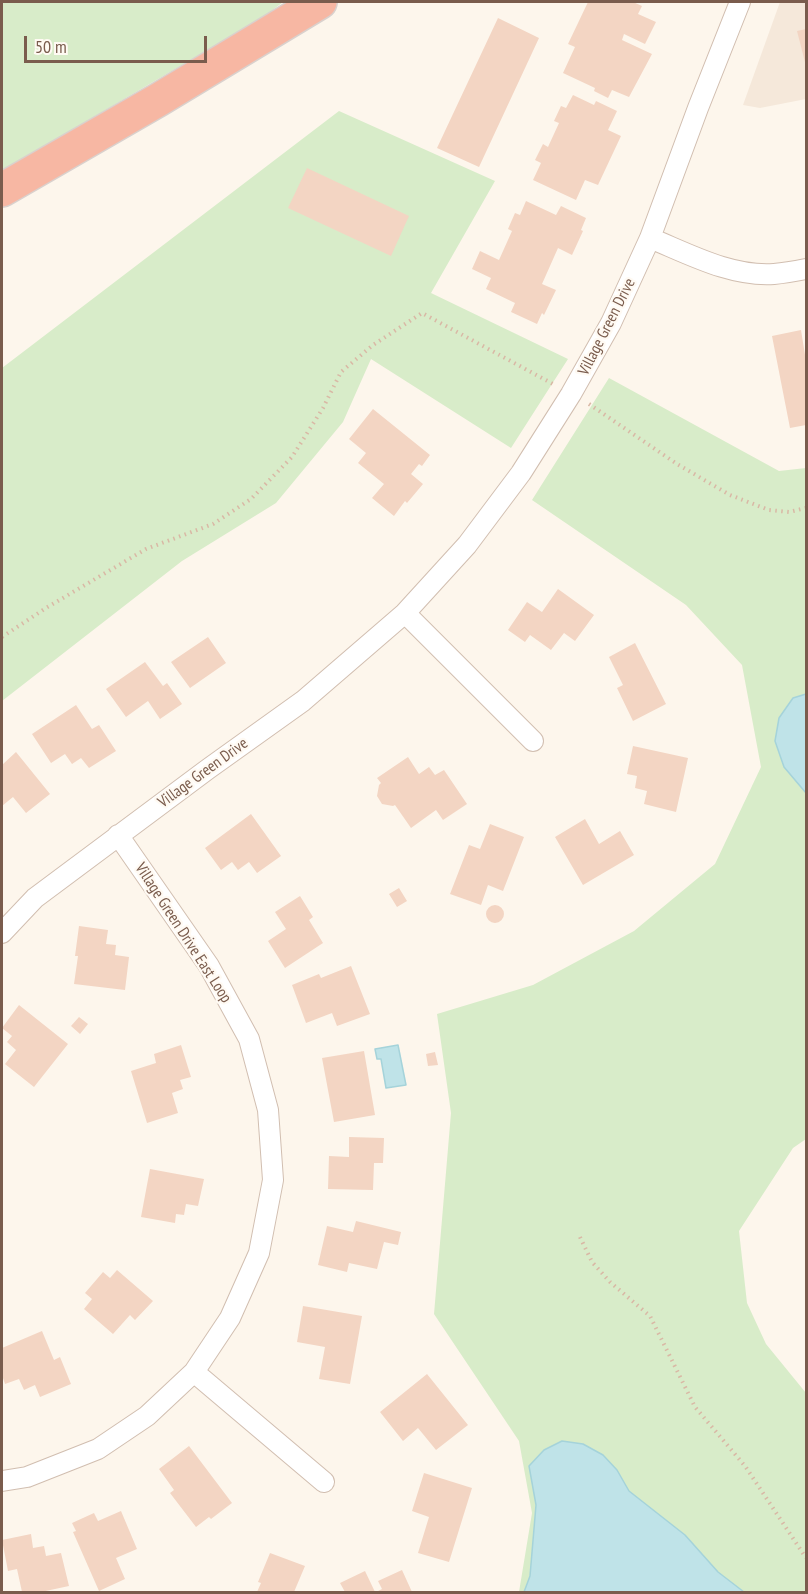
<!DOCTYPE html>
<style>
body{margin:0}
#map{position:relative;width:808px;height:1594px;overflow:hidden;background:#fdf6ec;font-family:"PT Sans Narrow",sans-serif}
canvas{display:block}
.frame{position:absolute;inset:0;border:3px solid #7a5c4d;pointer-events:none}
.scale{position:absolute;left:24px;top:36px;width:183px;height:27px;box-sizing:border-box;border:3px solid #7a5c4d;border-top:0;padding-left:8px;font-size:18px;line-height:21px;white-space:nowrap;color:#7a5c4d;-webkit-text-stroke:4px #fffaf3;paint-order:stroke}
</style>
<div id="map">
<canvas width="808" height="1594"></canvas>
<div class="frame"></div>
<div class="scale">50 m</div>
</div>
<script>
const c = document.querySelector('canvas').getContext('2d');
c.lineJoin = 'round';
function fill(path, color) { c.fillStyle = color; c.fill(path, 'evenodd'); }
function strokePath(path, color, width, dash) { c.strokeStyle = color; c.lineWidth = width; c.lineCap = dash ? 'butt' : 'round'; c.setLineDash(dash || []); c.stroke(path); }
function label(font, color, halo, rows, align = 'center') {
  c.font = font + ' "PT Sans Narrow",sans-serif'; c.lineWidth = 4.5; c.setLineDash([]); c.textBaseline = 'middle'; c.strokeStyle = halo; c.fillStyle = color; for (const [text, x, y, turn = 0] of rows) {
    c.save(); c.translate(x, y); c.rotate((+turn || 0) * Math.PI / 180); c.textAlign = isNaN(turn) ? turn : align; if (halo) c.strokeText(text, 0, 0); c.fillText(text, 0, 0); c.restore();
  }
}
const residential = new Path2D(`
 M780,2H806V99L760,108L743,105Z`);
const green = new Path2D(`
 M2,2H283L265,16L2,171Z
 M339,111L495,181L431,293L568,359L511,448L371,359L343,422L276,503L182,561L2,701V368Z
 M609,378L779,471L806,468V1139L793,1148L739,1231L747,1303L766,1344L806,1393V1592H519L532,1513L519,1441L434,1314L451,1113L437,1014L533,985L634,931L715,864L761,767L742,665L686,605L532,500Z`);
const water = new Path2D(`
 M806,694V793L784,767L775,741L779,718L793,698Z
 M398,1045L406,1085L386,1088L381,1059H377L375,1049Z
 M562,1441L583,1444L603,1455L617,1470L629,1491L685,1535L718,1572L744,1592H524L530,1576L536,1505L529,1466L544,1450Z`);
const building = new Path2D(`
 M588,2H633L642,6L638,14L656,22L645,44L624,34L622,40L652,54L629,97L612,90L608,98L594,91L595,88L563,73L575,47L568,44Z
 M498,18L539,38L479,167L437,148Z
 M806,29V66L797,31Z
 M573,95L594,105L596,101L617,111L608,130L621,136L598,185L585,180L576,200L533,180L541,163L535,160L543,144L548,147L559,123L554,121L561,106L566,108Z
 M307,168L409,216L391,256L288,208Z
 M526,201L556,215L561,206L586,218L581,230L583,231L572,255L558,248L542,284L556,290L544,315L542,313L537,324L511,312L515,303L486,289L491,278L472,269L480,251L499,260L512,231L508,229L515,213L520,215Z
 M801,330L806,361V425L790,428L772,336Z
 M373,409L430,455L422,466L419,464L411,474L423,484L407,503L405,501L394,516L372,498L384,484L358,463L366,453L349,439Z
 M558,589L594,615L575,641L564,633L551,650L530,635L525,642L508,630L527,602L542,612Z
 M208,637L226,663L190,688L171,662Z
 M635,643L666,704L633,721L617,688L623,685L609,657Z
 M145,662L163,686L167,683L182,704L160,719L148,701L126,717L106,689Z
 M76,705L92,729L99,725L116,751L89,768L81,758L72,764L65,754L51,763L32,734Z
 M633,746L688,758L676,812L644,804L647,791L635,788L637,776L627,774Z
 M16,752L50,794L26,813L13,797L2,806V765Z
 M408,757L419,774L429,767L435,775L444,770L467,804L443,820L436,810L411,828L395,805L393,806L382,804L377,796L379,785L381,783L377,778Z
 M251,814L281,856L257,873L249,862L238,870L232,862L221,870L205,848Z
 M585,819L599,844L620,831L634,855L583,885L555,837Z
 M490,824L524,837L503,891L488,885L481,905L450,894L469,845L480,849Z
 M399,888L407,901L397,907L389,894Z
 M300,896L313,917L309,920L323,943L285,968L268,941L286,929L275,912Z
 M486 914a9 9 0 1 1 18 0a9 9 0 1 1-18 0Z
 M79,926L108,930L106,944L116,945L115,955L129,957L125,990L74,984L78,956H75Z
 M351,966L370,1014L337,1026L332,1013L306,1023L292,985L319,974L321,978Z
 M19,1005L68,1044L34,1087L5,1064L16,1050L7,1042L12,1036L2,1028Z
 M79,1017L88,1024L80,1034L71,1026Z
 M181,1045L191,1077L180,1080L183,1089L172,1093L178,1113L147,1123L131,1071L156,1063L154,1054Z
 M364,1051L375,1115L334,1122L322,1058Z
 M435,1052L438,1065L428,1066L426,1054Z
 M349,1137L384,1138L383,1163H374L373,1190L328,1189L329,1156L349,1157Z
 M150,1169L204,1179L198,1206L186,1204L184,1215L176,1214L175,1223L141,1217Z
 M356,1221L401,1232L398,1245L384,1242L377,1269L349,1263L347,1272L318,1265L327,1226L353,1232Z
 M117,1270L153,1301L135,1320L130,1315L113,1334L84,1309L92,1299L85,1293L103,1272L110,1278Z
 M303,1306L362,1316L350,1384L319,1379L325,1347L297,1342Z
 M42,1331L54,1360L60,1357L71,1384L40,1397L35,1385L24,1390L19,1379L5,1384L2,1375V1348Z
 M427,1374L468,1425L436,1450L418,1428L403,1441L380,1412Z
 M189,1446L232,1503L211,1519L209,1517L196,1527L170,1493L174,1490L159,1469Z
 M424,1473L472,1488L449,1562L418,1553L429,1517L412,1511Z
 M121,1511L137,1549L116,1558L125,1579L99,1591L73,1532L76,1531L72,1523L94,1513L98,1521Z
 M31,1534L33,1548L44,1546L46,1556L61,1553L69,1586L41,1592H22L17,1569L8,1571L2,1540Z
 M270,1553L305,1566L294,1592H257L261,1583L258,1582Z
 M402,1570L412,1592H376L382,1589L378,1581Z
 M365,1571L375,1592H345L340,1583Z`);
const path = new Path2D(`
 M589,404L677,464L730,495L769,510L789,512L806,508
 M2,637L46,608L146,549L213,524L251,499L292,457L323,408L341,372L373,345L422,313L553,384
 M580,1237L592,1262L610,1282L650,1316L695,1407L745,1466L806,1558`);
const street = new Path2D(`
 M650,238C689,254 731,277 774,274C785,273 796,271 806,269
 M405,613L533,741
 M2,933L35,898L208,769L303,701L405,613L467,545L521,473L571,394L611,323L650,238L698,108L740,2
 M194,1372L324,1482
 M2,1481L27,1477L98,1449L147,1416L194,1372L230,1318L259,1253L273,1180L268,1110L249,1039L209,966L118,835`);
const highway = new Path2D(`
 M2,190L158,100L320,2`);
const streetNames = [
 ["Village Green Drive",607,327,-63],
 ["Village Green Drive",203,773,-36],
 ["Village Green Drive East Loop",183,933,57]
];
fill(residential, '#f5e8da');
fill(green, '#d8ecc9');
fill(water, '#bfe3e8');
strokePath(water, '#a5d3da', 1.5);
fill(building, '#f3d5c3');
strokePath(street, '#d1beb0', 22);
strokePath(highway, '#dad1cd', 36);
strokePath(path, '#d9b8a5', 4, [1.5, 4.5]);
strokePath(street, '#fff', 20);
strokePath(highway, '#f7b7a3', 33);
label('16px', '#7a5c4d', '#fffaf3', streetNames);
</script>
